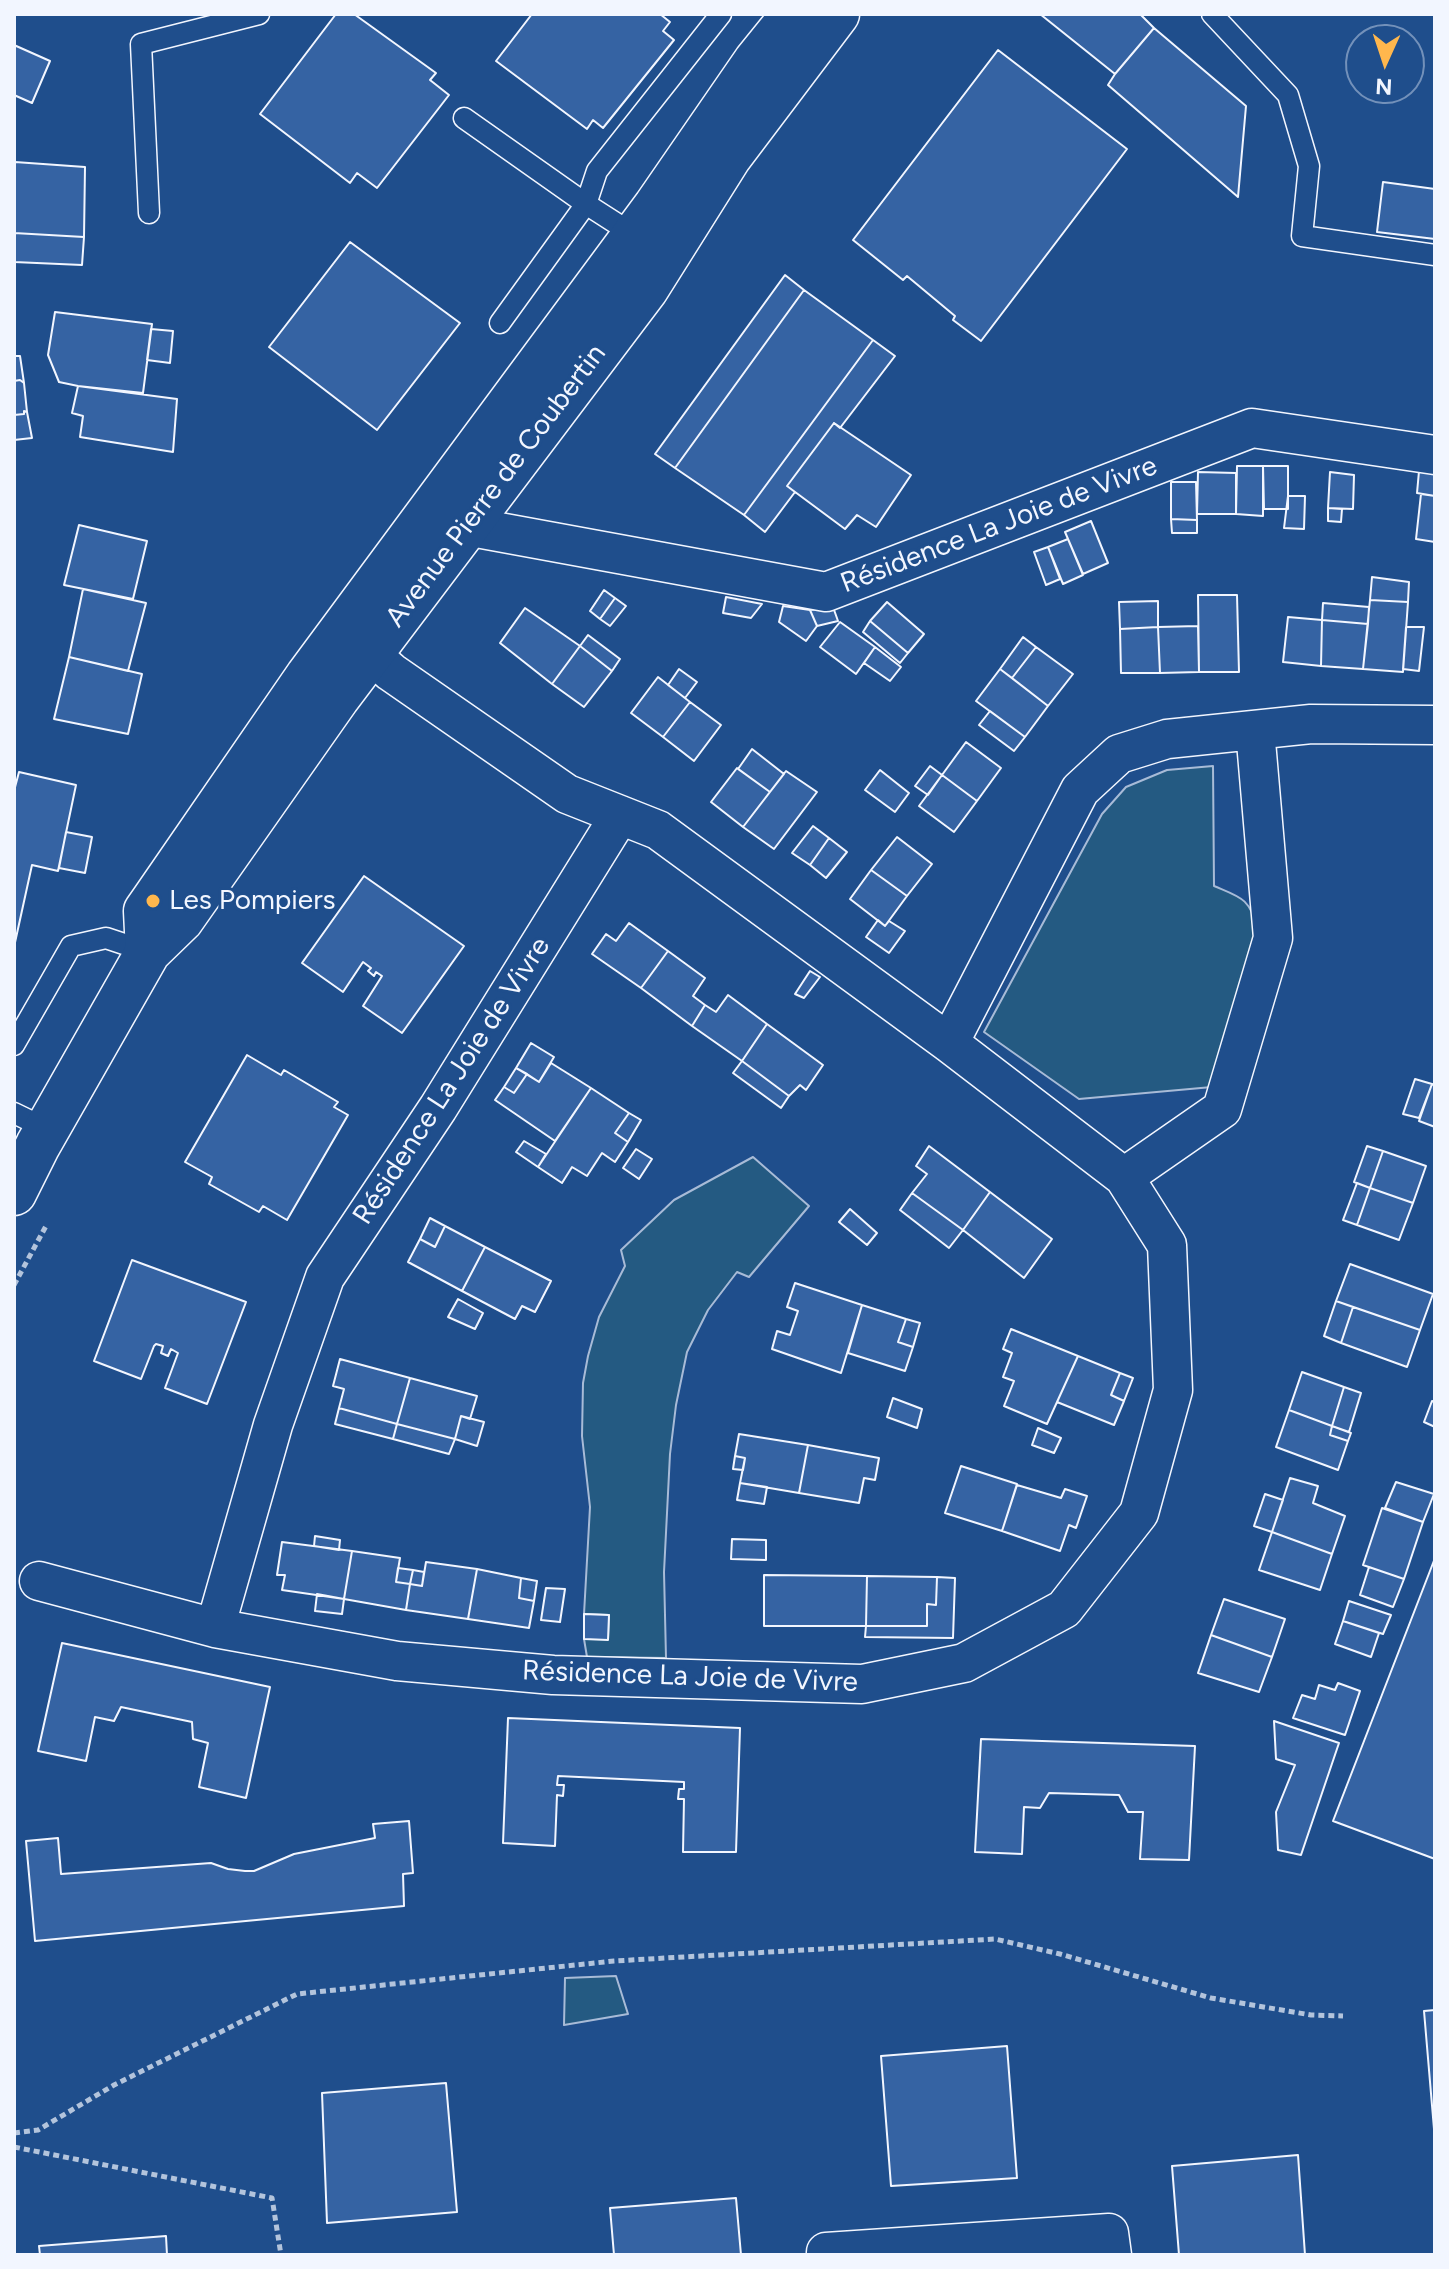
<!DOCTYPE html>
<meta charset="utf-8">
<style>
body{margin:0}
#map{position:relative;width:1449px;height:2269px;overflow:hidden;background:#1f4e8c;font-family:Figtree,sans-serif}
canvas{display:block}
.frame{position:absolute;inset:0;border:16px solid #f2f6ff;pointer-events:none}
.north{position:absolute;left:1345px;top:24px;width:80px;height:80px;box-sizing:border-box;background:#1f4e8c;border:2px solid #7391ba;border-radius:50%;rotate:183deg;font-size:22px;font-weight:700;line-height:32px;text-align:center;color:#f2f6ff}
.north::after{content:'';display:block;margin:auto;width:28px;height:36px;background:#ffb74d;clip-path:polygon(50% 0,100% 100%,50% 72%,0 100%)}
</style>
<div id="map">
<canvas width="1449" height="2269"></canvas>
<div class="frame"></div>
<div class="north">N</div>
</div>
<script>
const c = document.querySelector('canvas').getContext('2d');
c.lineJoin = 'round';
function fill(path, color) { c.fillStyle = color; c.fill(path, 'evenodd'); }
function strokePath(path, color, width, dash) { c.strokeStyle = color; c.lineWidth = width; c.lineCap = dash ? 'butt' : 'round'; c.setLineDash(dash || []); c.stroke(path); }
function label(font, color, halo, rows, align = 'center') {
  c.font = font + ' Figtree,sans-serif'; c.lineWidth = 6; c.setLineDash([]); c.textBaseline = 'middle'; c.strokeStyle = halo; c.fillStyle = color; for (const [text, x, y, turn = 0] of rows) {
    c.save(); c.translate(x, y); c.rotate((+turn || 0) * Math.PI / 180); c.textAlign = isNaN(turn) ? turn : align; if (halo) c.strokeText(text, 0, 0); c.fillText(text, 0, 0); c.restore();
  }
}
const green = new Path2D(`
 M1213,766L1214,886C1240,897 1250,898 1257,928L1212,1087L1079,1099L984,1032L1102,814L1126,787L1167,770Z
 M753,1157L809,1206L749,1277L737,1272L708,1310L687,1352L676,1405L670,1454L664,1572L666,1658L587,1657L584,1639H608L609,1615L584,1614L590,1507L582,1436L583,1383L588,1356L599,1317L625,1266L621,1250L674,1200Z
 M616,1976L628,2014L564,2025L565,1978Z`);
const building = new Path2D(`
 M336,14H354L436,73L430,80L449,95L377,188L357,173L350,183L260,114Z
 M532,14H660L670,22L663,31L674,40L603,128L593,120L587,129L496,61Z
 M1040,14H1140L1154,28L1115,74Z
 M1154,28L1246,106L1238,197L1108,85L1115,74Z
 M14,45L50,61L32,103L14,95Z
 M998,50L1127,149L981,341L953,320L955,316L907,276L903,280L853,240Z
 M15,162L85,167L84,237L14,233Z
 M1383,182L1435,189V239L1377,232Z
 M14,233L84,237L82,265L14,262Z
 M350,242L460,323L377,430L269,347Z
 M785,275L804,290L675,468L655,454Z
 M804,290L873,340L744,515L675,468Z
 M55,312L152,324L143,393L78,386L59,382L48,355Z
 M151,329L173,331L170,363L147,360Z
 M873,340L895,356L840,428L834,423L787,486L795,492L765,532L744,515Z
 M14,356H20L24,383L20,380L14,381Z
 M20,380L24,383L27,412L24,411V414L14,415V381Z
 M78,386L177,399L173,452L80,437L83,416L72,413Z
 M24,411L27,412L32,438L14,440V415L24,414Z
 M834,423L911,475L876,527L857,515L845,529L787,486Z
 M1237,466H1263V516L1236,514Z
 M1263,466H1288V509H1264Z
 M1419,471L1435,473V496L1417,493Z
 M1198,472L1236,473V514H1197Z
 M1330,472L1354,475L1353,509L1328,508Z
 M1171,482H1196L1197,520L1171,519Z
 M1421,494L1435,496V542L1416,539Z
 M1288,496H1305L1304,529L1284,528Z
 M1328,508L1342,509L1341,522L1328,521Z
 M1171,519L1197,520V533H1172Z
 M1091,521L1108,563L1083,574L1065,532Z
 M79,525L147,541L133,599L64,585Z
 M1068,539L1083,575L1063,584L1048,547Z
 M1048,547L1060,579L1046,585L1034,552Z
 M1372,577L1409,582L1408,602L1370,600Z
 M83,589L146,603L128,671L69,657Z
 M604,590L615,598L600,619L590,611Z
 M1198,595H1237L1239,672H1199Z
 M726,597L762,604L751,618L723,613Z
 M615,598L626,606L610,626L600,619Z
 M1370,600L1408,602L1403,672L1363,669Z
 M1158,601V627L1120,629L1119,602Z
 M887,602L924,634L908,653L870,621Z
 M1323,603L1369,607L1368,624L1322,620Z
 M783,606L810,610L817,626L806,641L779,622Z
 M833,607L838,621L817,626L810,610Z
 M525,608L580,646L552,684L500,643Z
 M1288,617L1322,620L1321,666L1283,662Z
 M1322,620L1368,624L1363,669L1321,666Z
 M870,621L908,653L900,663L863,632Z
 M840,622L875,647L856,674L820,647Z
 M1198,626L1199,672L1160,673L1158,627Z
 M1158,627L1160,673H1121L1120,629Z
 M1406,627H1424L1419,671L1403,669Z
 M588,635L620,659L612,671L580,646Z
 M1023,637L1036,647L1012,678L1000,669Z
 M580,646L612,671L584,707L552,684Z
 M875,647L901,667L890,681L864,663Z
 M1036,647L1073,674L1048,706L1012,678Z
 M69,657L142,674L128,734L54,719Z
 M679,669L697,682L685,698L668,685Z
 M1000,669L1048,706L1025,737L976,701Z
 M658,677L690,702L663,737L631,713Z
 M690,702L721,725L694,761L663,737Z
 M990,711L1025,737L1014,751L979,725Z
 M966,742L1001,768L977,801L942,775Z
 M752,749L784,774L770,792L738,769Z
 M930,766L942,775L928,795L915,786Z
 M737,768L770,792L743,827L711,802Z
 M880,770L909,793L895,812L865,790Z
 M786,771L817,792L774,849L743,827Z
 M19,772L76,785L58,871L32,865L14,947V791Z
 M942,775L977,801L954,832L919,806Z
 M813,826L829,838L810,865L792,853Z
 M66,832L92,837L85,873L59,868Z
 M897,837L932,864L907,896L871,870Z
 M829,838L847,852L826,878L810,865Z
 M871,870L907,896L885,926L850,899Z
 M364,876L464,946L402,1033L363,1006L382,976L376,972L374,976L368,971L371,968L363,962L343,992L302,963Z
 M878,920L885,926L889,921L905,931L889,953L866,937Z
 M629,923L668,951L641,988L592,954L606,934L616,941Z
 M668,951L705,978L693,996L705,1005L692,1026L641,988Z
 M810,971L820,977L804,998L795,994Z
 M728,995L767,1024L742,1061L692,1026L705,1005L716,1012Z
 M767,1024L823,1065L806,1090L800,1085L789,1096L742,1061Z
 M531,1043L554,1057L539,1082L516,1068Z
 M247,1055L281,1075L284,1070L338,1102L334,1107L348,1115L287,1220L263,1206L259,1212L209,1184L212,1177L185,1162Z
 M742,1061L789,1096L781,1108L733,1073Z
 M551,1063L591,1088L555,1141L495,1100L504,1087L514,1093L527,1074L539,1082Z
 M516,1068L527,1074L514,1093L504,1087Z
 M1415,1079L1432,1084L1419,1118L1403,1114Z
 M1432,1084L1435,1085V1127L1419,1121Z
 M591,1088L629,1113L615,1133L628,1142L615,1162L602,1153L587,1176L572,1167L562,1183L538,1167Z
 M629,1113L641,1120L628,1142L615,1133Z
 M524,1141L546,1154L538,1167L516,1152Z
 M929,1146L990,1192L963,1230L912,1193L927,1174L916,1166Z
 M1367,1146L1383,1151L1370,1188L1354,1182Z
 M636,1149L652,1159L639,1179L623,1168Z
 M1383,1151L1426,1166L1413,1203L1370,1188Z
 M1357,1183L1370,1188L1357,1225L1343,1220Z
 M1370,1188L1413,1203L1399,1240L1357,1225Z
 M990,1192L1052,1239L1024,1278L963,1230Z
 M912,1193L963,1230L949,1248L900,1210Z
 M850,1209L877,1233L867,1245L839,1222Z
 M430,1218L445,1226L435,1247L420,1239Z
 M445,1226L485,1247L462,1291L408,1262L420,1239L435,1247Z
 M485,1247L551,1281L535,1312L522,1306L515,1319L462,1291Z
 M132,1260L246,1302L207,1404L165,1388L178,1353L171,1349L168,1356L161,1353L163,1346L156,1344L154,1346L141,1379L94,1361Z
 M1350,1264L1433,1294L1420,1330L1336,1301Z
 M795,1283L862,1305L841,1373L772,1349L777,1331L790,1335L798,1311L787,1307Z
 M458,1299L483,1313L475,1329L448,1317Z
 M1336,1301L1353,1307L1341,1343L1324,1336Z
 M862,1305L906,1319L898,1342L913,1347L905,1371L848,1353Z
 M1353,1307L1420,1330L1407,1367L1341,1343Z
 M906,1319L920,1323L913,1347L898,1342Z
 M1011,1329L1078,1356L1047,1424L1004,1406L1014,1381L1003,1377L1012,1353L1003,1349Z
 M1078,1356L1120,1373L1111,1395L1124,1401L1114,1425L1057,1402Z
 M340,1359L410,1378L397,1424L339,1408L344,1389L333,1386Z
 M1302,1372L1344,1387L1332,1426L1289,1410Z
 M1120,1373L1133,1378L1124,1401L1111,1395Z
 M410,1378L477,1396L470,1419L461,1416L455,1439L397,1424Z
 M1344,1387L1361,1393L1349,1432L1332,1426Z
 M893,1398L922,1409L917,1428L887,1417Z
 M1432,1401L1435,1402V1427L1424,1422Z
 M339,1408L397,1424L393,1439L335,1424Z
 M1289,1410L1332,1426L1330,1435L1348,1441L1338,1470L1276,1447Z
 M461,1416L484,1422L477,1446L455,1439Z
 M397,1424L455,1439L449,1454L393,1439Z
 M1332,1426L1351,1433L1348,1441L1330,1435Z
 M1038,1428L1061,1438L1054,1453L1032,1445Z
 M739,1434L808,1445L799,1493L740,1483L745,1458L735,1456Z
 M808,1445L879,1458L875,1480L864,1478L859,1503L799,1493Z
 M735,1456L745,1458L743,1470L733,1469Z
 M961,1466L1017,1484L1002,1531L945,1513Z
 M1290,1478L1318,1486L1313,1503L1345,1516L1332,1554L1272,1532Z
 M1396,1482L1434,1494L1423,1522L1385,1508Z
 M740,1483L767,1487L764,1504L737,1500Z
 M1017,1485L1061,1498L1065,1489L1087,1496L1076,1528L1069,1525L1060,1551L1002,1531Z
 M1265,1494L1283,1500L1272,1532L1254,1526Z
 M1382,1508L1423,1522L1404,1579L1363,1565Z
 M1272,1532L1332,1554L1320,1590L1259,1570Z
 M315,1536L340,1540L339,1550L314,1546Z
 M732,1539L766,1540V1560L731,1559Z
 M282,1542L352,1551L344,1599L282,1590L285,1575H277Z
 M352,1551L400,1558L396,1582L410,1584L406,1610L344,1599Z
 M1435,1558V1859L1333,1821Z
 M426,1562L477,1569L468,1619L406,1610L410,1584L422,1586Z
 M1369,1567L1404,1579L1393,1607L1360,1595Z
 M398,1568L413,1570L410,1584L396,1582Z
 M477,1569L521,1578L519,1598L534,1601L529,1628L468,1619Z
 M413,1570L424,1572L422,1586L410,1584Z
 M764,1575L867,1576L866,1626H764Z
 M867,1576L937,1577L936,1605L927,1604V1626H866Z
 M937,1577L955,1578L953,1638L865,1637L866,1626H927V1604L936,1605Z
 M521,1578L537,1581L534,1601L519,1598Z
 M546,1588L565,1589L560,1622L541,1620Z
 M317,1594L344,1599L342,1614L315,1611Z
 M1224,1599L1285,1619L1272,1657L1211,1635Z
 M1349,1601L1391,1615L1383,1634L1343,1621Z
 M584,1614L609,1615L608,1640L584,1639Z
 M1343,1621L1379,1633L1371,1657L1335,1644Z
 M1211,1635L1272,1657L1259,1692L1198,1673Z
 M62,1643L270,1687L246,1798L199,1787L208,1743L193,1739L192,1722L121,1707L114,1721L95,1717L86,1761L38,1751Z
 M1338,1683L1360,1691L1345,1735L1293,1718L1302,1695L1315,1699L1319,1685L1335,1690Z
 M508,1718L740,1728L736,1852H683L684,1799H678L679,1789H684V1782L558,1776L557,1785H564L563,1796L557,1795L555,1846L503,1843Z
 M1274,1721L1339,1743L1301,1855L1278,1850L1276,1812L1295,1765L1276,1759Z
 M981,1739L1195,1746L1189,1860L1140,1859L1143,1812H1128L1119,1795L1049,1793L1040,1808L1024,1807L1022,1854L975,1852Z
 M409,1821L413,1873L403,1874L404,1906L35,1941L26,1841L58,1838L61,1874L211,1863L228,1869L245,1871H254L294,1854L375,1838L373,1824Z
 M1435,2010V2129H1434L1424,2011Z
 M1007,2046L1017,2178L891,2186L881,2056Z
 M446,2083L457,2212L327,2223L322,2093Z
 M1298,2155L1305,2255H1179L1172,2166Z
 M736,2198L741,2255H614L610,2208Z
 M166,2236L167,2255H40L39,2246Z`);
const path = new Path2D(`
 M14,1285L46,1226
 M14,2133L38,2130L114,2085L297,1994L614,1961L995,1939L1060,1954L1211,1998L1311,2015L1343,2016
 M14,2147L272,2198L281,2255`);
const lane = new Path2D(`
 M1212,14L1288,95L1309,166L1302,236L1435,255
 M464,118L586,204L639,238
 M149,213L141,44L259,14
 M500,323L586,204L597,171L721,14
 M14,1045L71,946L106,938L148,952
 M14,1113L47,1129`);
const street = new Path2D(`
 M466,526L826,592L1252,428L1435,455
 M949,1043L1080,790L1119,754L1167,739L1311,724L1435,725
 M1124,1177L1222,1109L1273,938L1255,730
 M39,1581L215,1628L397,1661L553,1675L862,1684L964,1663L1064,1609L1139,1513L1173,1390L1167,1245L1124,1177L949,1043L658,830L567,794L391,672L350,636
 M215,1628L273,1425L325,1277L438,1108L620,815
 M826,2255V2252L1109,2233L1112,2255`);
const secondary = new Path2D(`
 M148,952L146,911L153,901L308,676L656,206L756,61L794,14
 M14,1193L38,1145L148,952L181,920L337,698L646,289L729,157L837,14`);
const markers = [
 [153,901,8,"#ffb74d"]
];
const streetNames = [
 ["Avenue Pierre de Coubertin",496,486,-53],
 ["Résidence La Joie de Vivre",999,525,-21],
 ["Résidence La Joie de Vivre",452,1081,-57],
 ["Résidence La Joie de Vivre",690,1677,2]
];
const poiNames = [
 ["Les Pompiers",169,901]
];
fill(green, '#245a82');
strokePath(green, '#a8bbd7', 2);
fill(building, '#3563a3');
strokePath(building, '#f2f6ff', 2);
strokePath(lane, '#f2f6ff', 23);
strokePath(street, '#f2f6ff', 41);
strokePath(secondary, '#f2f6ff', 47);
strokePath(path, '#b3c4dc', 5, [6, 4]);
strokePath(lane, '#1f4e8c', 20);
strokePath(street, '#1f4e8c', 38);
strokePath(secondary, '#1f4e8c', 44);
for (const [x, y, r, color] of markers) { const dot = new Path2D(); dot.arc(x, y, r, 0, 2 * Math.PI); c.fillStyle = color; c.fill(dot); strokePath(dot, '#1f4e8c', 3); }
label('28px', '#f2f6ff', '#1f4e8c', streetNames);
label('28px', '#f2f6ff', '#1f4e8c', poiNames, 'left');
</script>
